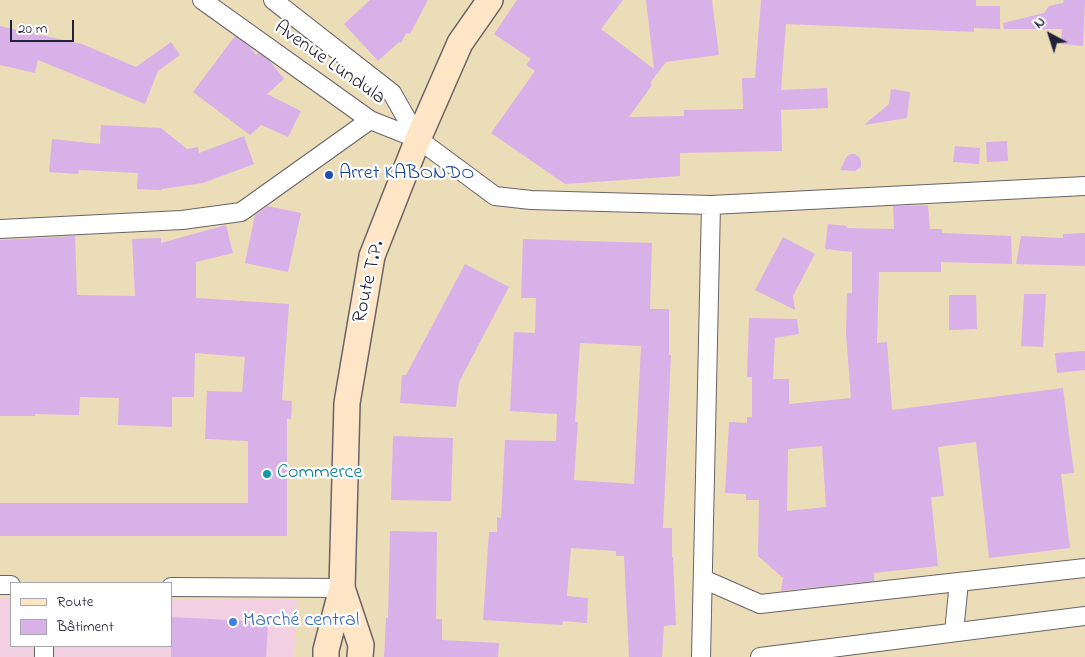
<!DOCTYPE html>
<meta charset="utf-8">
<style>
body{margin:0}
#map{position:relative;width:1085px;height:657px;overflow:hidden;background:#ecddb9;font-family:"Indie Flower",sans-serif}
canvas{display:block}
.legend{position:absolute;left:10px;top:582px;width:162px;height:65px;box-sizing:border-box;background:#fff;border:1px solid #a7a7b1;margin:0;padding:6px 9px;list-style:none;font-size:15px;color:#22223b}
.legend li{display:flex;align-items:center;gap:10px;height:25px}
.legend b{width:25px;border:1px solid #a7a7b1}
.north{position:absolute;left:1025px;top:10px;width:50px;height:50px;-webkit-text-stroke:4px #fff;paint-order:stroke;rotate:320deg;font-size:14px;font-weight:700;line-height:20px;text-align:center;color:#22223b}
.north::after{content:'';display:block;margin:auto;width:18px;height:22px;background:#22223b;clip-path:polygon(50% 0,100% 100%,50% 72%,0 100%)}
.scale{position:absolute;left:10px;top:20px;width:64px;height:22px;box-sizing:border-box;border:2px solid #22223b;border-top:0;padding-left:6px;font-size:15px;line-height:18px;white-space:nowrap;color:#22223b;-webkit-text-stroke:4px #fff;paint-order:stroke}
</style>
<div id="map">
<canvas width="1085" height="657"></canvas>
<ul class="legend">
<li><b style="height:6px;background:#fee5c5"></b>Route</li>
<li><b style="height:14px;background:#d8b1e8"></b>Bâtiment</li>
</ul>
<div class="north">N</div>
<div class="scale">20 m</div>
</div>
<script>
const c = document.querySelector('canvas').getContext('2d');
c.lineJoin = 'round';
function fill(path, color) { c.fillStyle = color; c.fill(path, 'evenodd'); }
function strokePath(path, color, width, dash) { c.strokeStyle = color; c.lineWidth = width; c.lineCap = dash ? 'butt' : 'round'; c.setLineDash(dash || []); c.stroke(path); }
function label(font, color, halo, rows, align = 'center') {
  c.font = font + ' "Indie Flower",sans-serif'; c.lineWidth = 4.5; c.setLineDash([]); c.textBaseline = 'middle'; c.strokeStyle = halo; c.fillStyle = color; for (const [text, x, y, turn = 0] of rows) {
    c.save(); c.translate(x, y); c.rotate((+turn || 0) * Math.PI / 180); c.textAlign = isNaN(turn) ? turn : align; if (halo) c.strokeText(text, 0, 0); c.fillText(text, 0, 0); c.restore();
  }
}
const built = new Path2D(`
 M0,598H11V646H171V599H297L294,657H0Z`);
const building = new Path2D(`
 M370,0H428L410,34L406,33L401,43L399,42L378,61L344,24Z
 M517,0H623L601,29L654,69L646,0H712L719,55L666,62L650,83L652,85L629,117L684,116V110L743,109L742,78H755L761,0H976V6H1000V29L974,28V32L786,24L781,90L827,88L828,108L781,110L782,151L680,153V176L565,184L491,133L535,71L526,65L531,59L494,34Z
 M1064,0H1085L1083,46L1061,44L1062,29H1004L1003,23L1044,13L1049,6L1063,3Z
 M0,26L82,44L136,67L171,42L180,55L158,71L145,104L38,60L35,73L0,65Z
 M235,36L250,47L256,55L258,53L270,61L284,79L267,94L301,111L288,137L261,125L250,135L193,92Z
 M891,89L910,92L907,118L864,125L889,104Z
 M101,125L161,128L187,149L198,147L199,153L244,136L254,164L203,183L162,189V190L137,189L138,173L79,170L78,174L49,172L52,139L100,144Z
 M1007,141L1008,161L987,162L986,142Z
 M955,146L980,148L979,164L953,162Z
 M851,154H855L859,157L861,161V167L855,171L840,170L847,156Z
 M928,205L930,229H942V233L1011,236L1012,264L941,262V272H879L877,343L887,342L892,410L1063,388L1074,473L1061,474L1070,548L989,558L976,442L938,447L944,496L931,497L938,566L874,573V581L781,591L783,578L758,556L759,500H746V494L725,493L729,422L747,423V417H752V377H747L749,318L797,319L799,334L775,338L773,379H789V404L851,398L846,334L847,293H852V252L825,249L828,224L847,226L846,228L894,229L893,206ZM822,446L826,507L787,511L788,449Z
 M268,206L301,213L288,272L245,263L255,215Z
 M226,225L233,253L196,262V298L289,304L282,400L292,401L291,419H287V536H0V503H248V441L205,439L207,391L242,392L245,357L195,353L194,397H172V427L118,425L119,398L80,397L79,415L35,414V416H0V240L75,236L77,295L135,296L132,239L161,238V243Z
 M1085,233V266L1016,264L1021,236L1063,238V234Z
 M783,237L815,254L793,296L795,310L755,290Z
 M523,239L652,243L650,309H669V355H671L663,528H672V557H673L676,625L664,626L662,657H629L624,556H616V551L571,548L567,596L588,598L587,623L563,621L562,625L483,620L489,532H497V517L501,518L505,440L556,441L557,414L510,411L514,332L535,333L536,298H521ZM580,343L641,346L634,484L574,480L578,422H575Z
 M465,264L509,287L459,382L456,407L400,403L402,375H406Z
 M1024,294H1046L1043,347L1021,346Z
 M949,295H976L977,329L949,330Z
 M1085,351V370L1057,373L1055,353Z
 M393,436L453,438L451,501L391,500Z
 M390,531L437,532L436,619H442V640L499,643L498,657H384L386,618H388Z
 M171,617L268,622L266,657H171Z`);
const street = new Path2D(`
 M202,0L370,120L418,139L495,196L531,200L711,205L1085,186
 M273,0L392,93L418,139
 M0,229L182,220L241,212L370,120
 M703,579L760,604L1085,568
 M0,585H11
 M171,587L342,588
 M954,632L959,582
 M44,657V646
 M701,657L711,205
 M760,657L1085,616`);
const secondary = new Path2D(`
 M342,588L361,645L360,657
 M326,657V650L342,588L347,403L372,256L418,139L460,43L490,0`);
const markers = [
 [329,175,5,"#1a4fb4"],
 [267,474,5,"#0f9aa8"],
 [233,622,5,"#3f7fe0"]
];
const streetNames = [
 ["Avenue Lundula",329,64,35],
 ["Route T.P.",370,282,-77]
];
const transitNames = [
 ["Arret KABONDO",339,175]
];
const cultureNames = [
 ["Commerce",277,474]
];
const shopNames = [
 ["Marché central",243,622]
];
fill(built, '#f2cfe1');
fill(building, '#d8b1e8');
strokePath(street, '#696367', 20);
strokePath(secondary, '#696367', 28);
strokePath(street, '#fff', 18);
strokePath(secondary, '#fee5c5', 25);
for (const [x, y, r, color] of markers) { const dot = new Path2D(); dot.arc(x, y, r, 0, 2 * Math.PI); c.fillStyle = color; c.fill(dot); strokePath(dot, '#fff', 2); }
label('20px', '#22223b', '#fff', streetNames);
label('20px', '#164399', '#fff', transitNames, 'left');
label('20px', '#0d838f', '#fff', cultureNames, 'left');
label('20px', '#366cbe', '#fff', shopNames, 'left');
</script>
